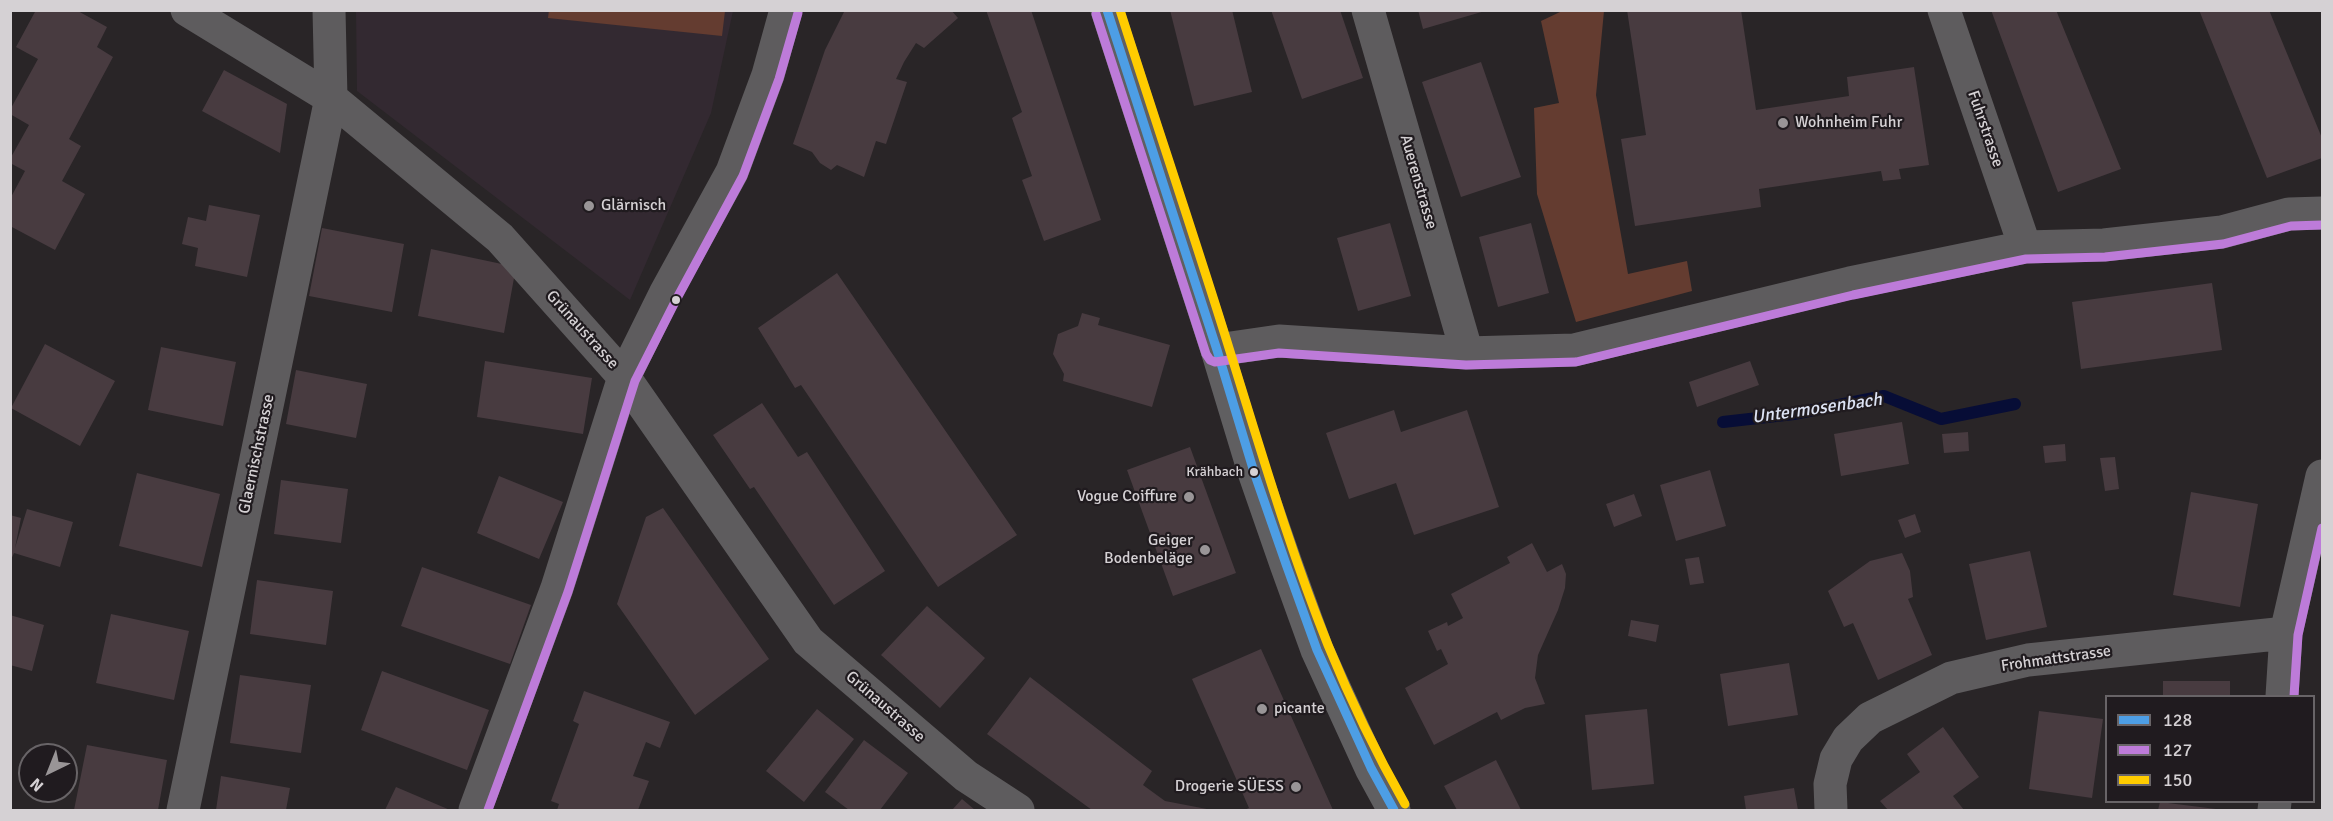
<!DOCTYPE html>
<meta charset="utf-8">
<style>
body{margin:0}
#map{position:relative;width:2333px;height:821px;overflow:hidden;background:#292527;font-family:Signika,sans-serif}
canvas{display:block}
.frame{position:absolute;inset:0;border:12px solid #d5d1d4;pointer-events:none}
.legend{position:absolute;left:2105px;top:695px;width:210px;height:108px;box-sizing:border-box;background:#201b1f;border:2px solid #686467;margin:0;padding:8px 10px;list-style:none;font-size:18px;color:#d5d1d4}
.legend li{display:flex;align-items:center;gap:12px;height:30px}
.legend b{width:30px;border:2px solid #686467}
.north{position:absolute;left:18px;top:743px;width:60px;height:60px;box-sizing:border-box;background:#201b1f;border:2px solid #686467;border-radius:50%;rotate:223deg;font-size:16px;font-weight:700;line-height:24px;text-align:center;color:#d5d1d4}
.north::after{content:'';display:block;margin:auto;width:21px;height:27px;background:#999597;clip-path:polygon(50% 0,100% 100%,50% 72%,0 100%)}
</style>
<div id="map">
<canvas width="2333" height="821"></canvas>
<div class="frame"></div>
<ul class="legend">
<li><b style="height:8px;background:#4d9ee5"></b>128</li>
<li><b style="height:8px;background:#bd7bd9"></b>127</li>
<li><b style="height:8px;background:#fc0"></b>150</li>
</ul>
<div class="north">N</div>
</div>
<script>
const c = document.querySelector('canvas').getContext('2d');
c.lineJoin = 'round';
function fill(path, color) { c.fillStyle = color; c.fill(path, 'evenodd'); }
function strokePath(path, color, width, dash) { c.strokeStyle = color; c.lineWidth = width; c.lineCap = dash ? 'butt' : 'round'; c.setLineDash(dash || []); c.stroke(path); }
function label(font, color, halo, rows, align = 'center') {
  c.font = font + ' Signika,sans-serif'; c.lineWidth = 4.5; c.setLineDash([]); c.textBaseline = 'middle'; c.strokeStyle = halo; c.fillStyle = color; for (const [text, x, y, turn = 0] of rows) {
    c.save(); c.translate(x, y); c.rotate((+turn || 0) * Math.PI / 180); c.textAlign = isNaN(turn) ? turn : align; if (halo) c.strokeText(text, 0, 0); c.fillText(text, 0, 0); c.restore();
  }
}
const built = new Path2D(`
 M356,11H733L711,113L630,300L357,91Z`);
const green = new Path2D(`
 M549,10H725V11L722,36L548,18Z
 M1560,12L1604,11L1596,95L1628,274L1687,261L1692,291L1576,322L1537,194L1534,108L1559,103L1541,21Z`);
const stream = new Path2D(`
 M1723,422L1794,414L1884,396L1941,419L2015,404`);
const building = new Path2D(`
 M36,10H76L107,27L97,47L113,57L69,139L81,146L62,181L85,194L55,250L10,226V199L25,171L10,163V159L29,125L10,114V110L38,59L16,47Z
 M845,10H951L958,18L924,48L916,43L904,62L896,79L907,82L886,144L876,141L864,177L837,165L831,170L820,163L812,152L793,144L825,50Z
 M986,10H1031L1101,220L1044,241L1022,180L1032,176L1012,118L1022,112Z
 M1170,10H1232L1252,92L1194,106Z
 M1271,10H1340L1363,78L1302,99Z
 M1418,10H1485V11L1423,29Z
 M1627,10H1741L1756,110L1849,96L1847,77L1914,67L1929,165L1899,169L1901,179L1883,181L1881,171L1759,189L1761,207L1635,226L1621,139L1646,135Z
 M1991,10H2056L2121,169L2058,192Z
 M2199,10H2269L2322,138V158L2267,178Z
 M1481,62L1521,177L1461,197L1422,82Z
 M224,70L287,104L280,153L202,111Z
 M209,205L260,215L247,277L195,266L198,248L182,244L188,217L206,221Z
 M1390,223L1411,296L1358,311L1337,238Z
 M1531,223L1549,293L1498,307L1479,237Z
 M322,228L404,244L392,312L309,296Z
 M431,249L516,267L504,333L418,316Z
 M837,273L1017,535L938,587L801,385L795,388L758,328Z
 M2212,283L2222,350L2081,369L2072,302Z
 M1082,313L1100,318L1098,325L1170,345L1152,407L1063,381L1064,374L1053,354L1058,334L1078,326Z
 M45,344L115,381L80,446L11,408Z
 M161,347L236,362L223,426L148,410Z
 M485,361L592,378L583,434L477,417Z
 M1750,361L1759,385L1697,407L1689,382Z
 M296,370L367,384L356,438L286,424Z
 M762,403L798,457L807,452L885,571L834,605L754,487L750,489L713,435Z
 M1394,410L1401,432L1467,410L1499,507L1414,535L1396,483L1349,499L1326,433Z
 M1902,422L1909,464L1841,476L1834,434Z
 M1968,432L1969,451L1944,453L1942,434Z
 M2065,444L2066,461L2045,463L2043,446Z
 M1190,447L1236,573L1173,596L1127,470Z
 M2115,457L2119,489L2105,491L2100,458Z
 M1710,470L1726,526L1676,541L1660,485Z
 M137,473L220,494L202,567L119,546Z
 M499,476L563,502L539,559L477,533Z
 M281,480L348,489L341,543L274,534Z
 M2191,492L2258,504L2240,607L2173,595Z
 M1634,494L1642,516L1614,527L1606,504Z
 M663,508L769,659L695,715L617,604L646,517Z
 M27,509L73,522L60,567L14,553L10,562V515L21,518L15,548Z
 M1915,514L1921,532L1905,538L1898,520Z
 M1532,543L1547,572L1562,564L1566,574L1565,588L1558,610L1538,655L1535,678L1545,704L1525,708L1501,720L1497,712L1434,745L1405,688L1448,664L1441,649L1437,651L1428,631L1447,622L1448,626L1463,618L1451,594L1510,563L1507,557Z
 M2030,551L2047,627L1986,640L1969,564Z
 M1902,553L1910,571L1913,597L1908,599L1932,655L1878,680L1853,623L1844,627L1828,591L1870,561Z
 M1699,557L1704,583L1690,585L1685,559Z
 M422,567L531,605L510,664L401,626Z
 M257,580L333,591L326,645L250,634Z
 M927,606L985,658L940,708L881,655Z
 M111,614L189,631L174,700L96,683Z
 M10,615L44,625L32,671L10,665Z
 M1631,620L1659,625L1656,642L1628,636Z
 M1261,649L1333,810H1244L1249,808L1192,679Z
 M1789,663L1798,715L1728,726L1720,674Z
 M382,671L489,710L467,770L361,730Z
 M240,675L311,685L301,753L230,743Z
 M1030,677L1152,771L1143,785L1165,801L1212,810H1092L987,734Z
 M2163,681H2230V696H2163Z
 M584,691L670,722L660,748L646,742L633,776L649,781L638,810H557L559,804L551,801L579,724L573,721Z
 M817,709L854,739L804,802L766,771Z
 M1647,709L1654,784L1592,790L1585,715Z
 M2039,711L2103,719L2092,798L2029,789Z
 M1943,727L1979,777L1953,796L1964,810H1888L1880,801L1920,772L1907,754Z
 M864,740L908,773L880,810H849L825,792Z
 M87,745L167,760L158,810H74Z
 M1496,760L1521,810H1457L1444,786Z
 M221,776L290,788L286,810H216Z
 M396,787L450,810H385Z
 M1794,788L1798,810H1746L1744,796Z
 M962,799L975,810H952Z
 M2160,802L2216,809V810H2158Z`);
const street = new Path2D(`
 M187,10L331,98L500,238L624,377L808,641L966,776L1018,810
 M1368,10L1467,353
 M1944,10L2025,247
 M1217,350L1279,341L1467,353L1574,350L1850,283L2025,247L2104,245L2222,232L2289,214L2322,213
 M2282,696L2286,633L2322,476
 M183,810L331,98L329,10
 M475,810L557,588L624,377L665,294L732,172L768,75L786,10
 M1831,810L1830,784L1836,759L1848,739L1870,718L1951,678L2028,660L2286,633
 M2274,810L2275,802`);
const secondary = new Path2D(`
 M1107,10L1217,350L1254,472L1286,564L1317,650L1371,768L1394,810`);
const bus1 = new Path2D(`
 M1107,10L1217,350L1254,472L1286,564L1317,650L1371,768L1394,810`);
const bus2 = new Path2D(`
 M1096,14L1206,354L1210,360L1215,362L1279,353L1466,365L1576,362L1853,295L2026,259L2105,257L2223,244L2291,226L2322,225
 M2294,696L2298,635L2322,528
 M488,810L568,592L635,381L676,300L743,176L779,79L798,13`);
const bus3 = new Path2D(`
 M1120,10C1156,123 1194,235 1229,348C1260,447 1289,548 1328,645C1350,699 1376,753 1405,804`);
const markers = [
 [1783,123,6,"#999597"],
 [589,206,6,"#999597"],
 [676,300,5,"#d5d1d4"],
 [1254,472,5,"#d5d1d4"],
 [1189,497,6,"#999597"],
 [1205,550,6,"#999597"],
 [1262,709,6,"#999597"],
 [1296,787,6,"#999597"]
];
const busNames = [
 ["Krähbach",1243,472]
];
const poiNames = [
 ["Wohnheim Fuhr",1795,123],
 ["Glärnisch",601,206],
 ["Vogue Coiffure",1177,497,"right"],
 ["Geiger",1193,541,"right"],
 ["Bodenbeläge",1193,559,"right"],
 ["picante",1274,709],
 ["Drogerie SÜESS",1284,787,"right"]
];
const streetNames = [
 ["Fuhrstrasse",1985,129,71],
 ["Auerenstrasse",1418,182,74],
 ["Grünaustrasse",582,330,48],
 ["Glaernischstrasse",257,454,-78],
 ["Frohmattstrasse",2056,659,-8],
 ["Grünaustrasse",885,707,41]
];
const waterNames = [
 ["Untermosenbach",1817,409,-8]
];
fill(built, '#332931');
fill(green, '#643c30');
strokePath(stream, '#070d36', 12);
fill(building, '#483b40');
strokePath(street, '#5e5c5e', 33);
strokePath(secondary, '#605f61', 33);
strokePath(bus1, '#4d9ee5', 9);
strokePath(bus2, '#bd7bd9', 9);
strokePath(bus3, '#fc0', 9);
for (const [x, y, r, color] of markers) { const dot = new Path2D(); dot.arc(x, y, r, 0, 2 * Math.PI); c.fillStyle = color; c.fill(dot); strokePath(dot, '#201b1f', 2); }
label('14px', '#d5d1d4', '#201b1f', busNames, 'right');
label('16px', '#d5d1d4', '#201b1f', poiNames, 'left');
label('16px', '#d5d1d4', '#201b1f', streetNames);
label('italic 18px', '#dde3f4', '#201b1f', waterNames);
</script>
